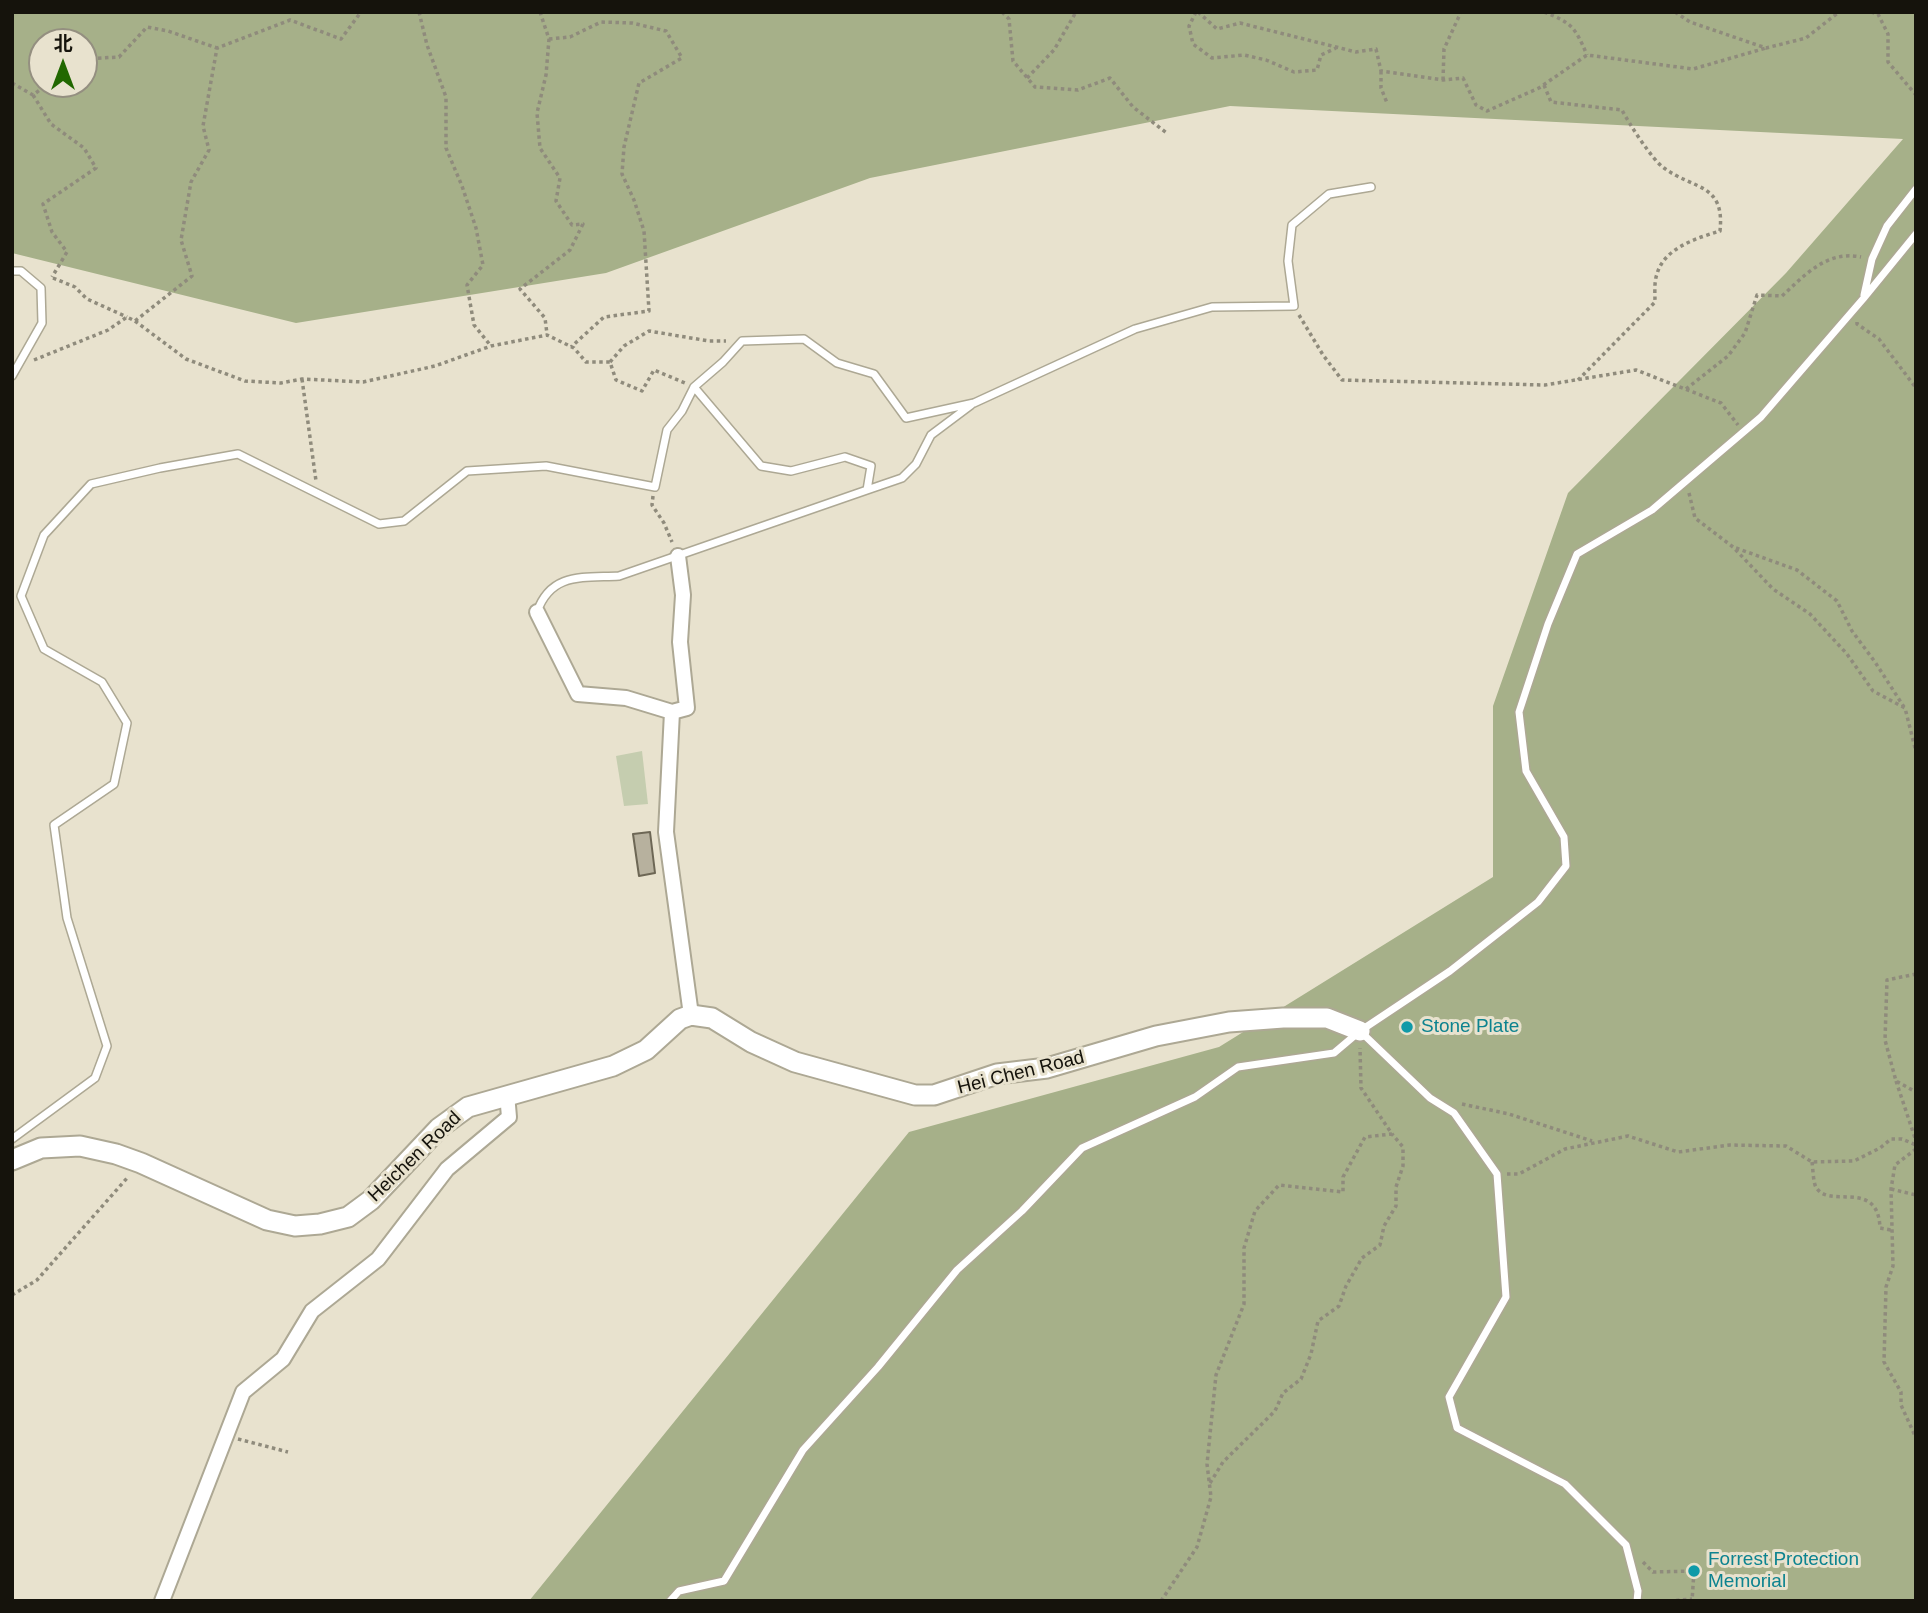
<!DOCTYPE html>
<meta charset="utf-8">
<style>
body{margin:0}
#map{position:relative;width:1928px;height:1613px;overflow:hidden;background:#e8e2ce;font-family:Helvetica,"Noto Sans SC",sans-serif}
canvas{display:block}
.frame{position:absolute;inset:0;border:14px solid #15130c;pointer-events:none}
.north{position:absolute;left:28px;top:28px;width:70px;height:70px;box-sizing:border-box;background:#e8e2ce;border:2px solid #948f80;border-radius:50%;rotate:0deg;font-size:19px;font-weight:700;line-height:28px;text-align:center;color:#15130c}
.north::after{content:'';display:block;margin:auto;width:24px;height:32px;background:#216800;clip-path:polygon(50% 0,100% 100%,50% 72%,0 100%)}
</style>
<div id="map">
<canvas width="1928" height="1613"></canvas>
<div class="frame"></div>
<div class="north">北</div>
</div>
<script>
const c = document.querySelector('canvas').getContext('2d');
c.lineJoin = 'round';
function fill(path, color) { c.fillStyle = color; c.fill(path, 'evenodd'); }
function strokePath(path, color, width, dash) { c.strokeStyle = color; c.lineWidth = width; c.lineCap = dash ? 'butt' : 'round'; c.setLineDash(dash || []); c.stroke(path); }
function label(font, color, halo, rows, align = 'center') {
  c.font = font + ' Helvetica,sans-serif'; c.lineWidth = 6; c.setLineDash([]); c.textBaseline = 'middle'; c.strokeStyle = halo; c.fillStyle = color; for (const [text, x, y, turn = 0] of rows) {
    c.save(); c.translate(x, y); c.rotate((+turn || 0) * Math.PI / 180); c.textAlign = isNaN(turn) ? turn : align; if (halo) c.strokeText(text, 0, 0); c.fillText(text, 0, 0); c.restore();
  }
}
const green = new Path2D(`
 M642,751L648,804L624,806L616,756Z`);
const forest = new Path2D(`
 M12,12H1916V1601H529L909,1132L1219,1047L1493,877V706L1568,493L1786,273L1903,139L1230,106L870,178L606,273L296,323L12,253ZM42,42H84V84H42Z`);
const building = new Path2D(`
 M650,832L655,873L639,876L633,834Z`);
const path = new Path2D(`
 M419,12L427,45L446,97V148L462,186L476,228L483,265L467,285L474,325L491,346
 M540,12L549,39L546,75L537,113L540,148L560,178L556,201L572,225L583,224L570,250L520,289L545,318L547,334
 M1002,12L1009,19L1013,61L1035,87L1078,90L1110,78L1133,107L1168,134
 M1196,12L1189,26L1193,44L1212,58L1244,55L1266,60L1294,72L1317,70L1321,55L1336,48
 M1198,12L1217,29L1240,23L1356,52L1376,49L1381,71L1443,80L1463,78L1476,105L1487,111L1539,88L1587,55L1693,69L1766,48
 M1544,12C1572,23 1575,27 1587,55
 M1675,12L1690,22L1766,48L1806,38L1839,12
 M1871,12L1878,14L1888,34V62L1916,95
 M549,39L570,37L601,22L632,23L666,31L682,58L639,83L624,147L622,174L634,200L644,231L649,311L604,317L571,347
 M84,59L119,57L147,27L168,31L217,48
 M1381,71V88L1387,103
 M1027,78L1054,50L1076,12
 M1443,80L1444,49L1461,12
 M12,83L33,95L48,84
 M1544,85L1551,102L1622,110C1628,122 1653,161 1664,168C1694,190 1725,183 1720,231C1697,238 1664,248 1657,274C1654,282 1655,293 1655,302L1578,380
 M33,95L51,124L84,148L96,168L43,204L52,232L67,252L52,277
 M53,278L75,287L87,299L127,317
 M1299,315L1323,355L1342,380L1545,385L1636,370L1721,403L1738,425
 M135,321L186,359L245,381L281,383L302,379L363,382L435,366L491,346L547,335L574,348L586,362H610L616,380L642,391L654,370L685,383
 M1857,322V324L1879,339L1916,388
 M34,360L108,330L127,317L135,321L192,276L181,240L191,182L209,150L203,126L217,48L290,20L341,39L361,12
 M610,362L624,346L649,331L709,341H726
 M302,379L316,481
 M1686,389L1728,356L1745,333L1757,295L1782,296C1805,275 1827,250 1861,257
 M1689,493L1695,518L1733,547L1773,589L1810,614L1847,654L1873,691L1905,708L1916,752
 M653,496L652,505L664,523L672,542
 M1736,548L1797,570L1837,601L1852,631L1875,662L1904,707
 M1916,974L1887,980L1885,1040L1896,1081L1916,1092
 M1896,1081L1916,1141
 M1462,1104L1509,1114L1592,1141
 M1916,1149L1895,1165L1891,1189L1893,1266L1886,1287L1884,1362L1901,1392V1405L1916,1438
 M1812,1162C1813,1169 1813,1178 1815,1185C1826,1212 1878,1176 1880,1228L1891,1230
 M1507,1174H1519L1565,1149L1628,1136L1678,1152L1730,1145L1786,1146L1812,1162L1854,1161L1880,1148L1891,1139H1902L1916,1145
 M1891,1189L1916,1195
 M12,1295L37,1280L128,1177
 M238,1439L288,1452
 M1210,1483L1223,1462L1275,1411L1283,1393L1301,1379L1311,1354L1318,1321L1339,1306L1346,1286L1362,1258L1380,1245L1384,1226L1396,1206V1187L1403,1166V1147L1392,1134
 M1643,1562L1653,1572L1694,1571L1692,1601
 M1161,1601L1197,1547L1211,1497L1207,1464L1216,1375L1244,1304V1248L1255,1211L1279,1185L1343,1192V1177L1365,1137L1392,1134L1361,1088L1360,1048
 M1669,1601L1692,1599`);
const lane = new Path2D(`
 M12,271H21L41,288L42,323L12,376
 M1864,295L1872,259L1887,226L1916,189
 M867,490L902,478L916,464L931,435L971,405
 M537,612C551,572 583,578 619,576L867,490L871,466L845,457L791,471L761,466L694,387
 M1361,1032L1430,1098L1454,1113L1497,1174L1506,1297L1449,1397L1457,1428L1565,1484L1626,1545L1638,1591L1637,1601
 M12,1139L95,1078L107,1046L67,918L54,825L114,784L127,723L102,682L44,649L21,596L44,535L91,484L160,468L238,454L379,524L404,521L467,471L546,466L655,487L667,430L682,411L694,387L723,362L742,341L804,339L837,363L874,374L906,418L974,403L1135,329L1212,307L1294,306L1288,261L1292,225L1329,194L1371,187
 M670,1601L679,1591L724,1581L803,1450L878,1367L957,1270L1022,1211L1082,1148L1195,1097L1238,1067L1334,1053L1360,1031L1450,971L1538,902L1566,866L1564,837L1526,771L1519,712L1548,624L1577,554L1652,510L1761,417L1863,299L1916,234`);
const street = new Path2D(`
 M537,612L578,694L626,698L672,712L687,708L680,642L683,595L678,556
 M672,712L666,832L691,1015
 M162,1601L243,1392L283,1359L312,1311L378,1259L447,1169L509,1117L507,1094`);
const secondary = new Path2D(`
 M12,1160L41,1148L80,1146L116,1154L141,1163L267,1220L295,1226L320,1224L348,1217L371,1200L439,1128L468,1107L613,1066L646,1050L680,1019L691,1015L712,1018L751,1042L795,1062L915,1095H934L997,1074L1047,1068L1156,1036L1229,1022L1283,1018H1327L1360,1031`);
const markers = [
 [1407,1027,7,"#0f9aa8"],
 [1694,1571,7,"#0f9aa8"]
];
const cultureNames = [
 ["Stone Plate",1421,1027],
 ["Forrest Protection",1708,1560],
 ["Memorial",1708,1582]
];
const streetNames = [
 ["Hei Chen Road",1021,1073,-14],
 ["Heichen Road",415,1157,-44]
];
fill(green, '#c5cdaf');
fill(forest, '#a6b089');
fill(building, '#b7b19e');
strokePath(building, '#6d6755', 2);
strokePath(lane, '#ada894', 10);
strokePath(street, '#ada894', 18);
strokePath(secondary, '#ada894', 23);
strokePath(path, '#8f8b7c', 3.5, [3.5, 3.5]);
strokePath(lane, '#fff', 7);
strokePath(street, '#fff', 14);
strokePath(secondary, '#fff', 19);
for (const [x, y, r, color] of markers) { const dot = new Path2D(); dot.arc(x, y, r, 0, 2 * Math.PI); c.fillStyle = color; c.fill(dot); strokePath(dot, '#e8e2ce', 2.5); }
label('19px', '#0d838f', '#e8e2ce', cultureNames, 'left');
label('19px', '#15130c', '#e8e2ce', streetNames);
</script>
